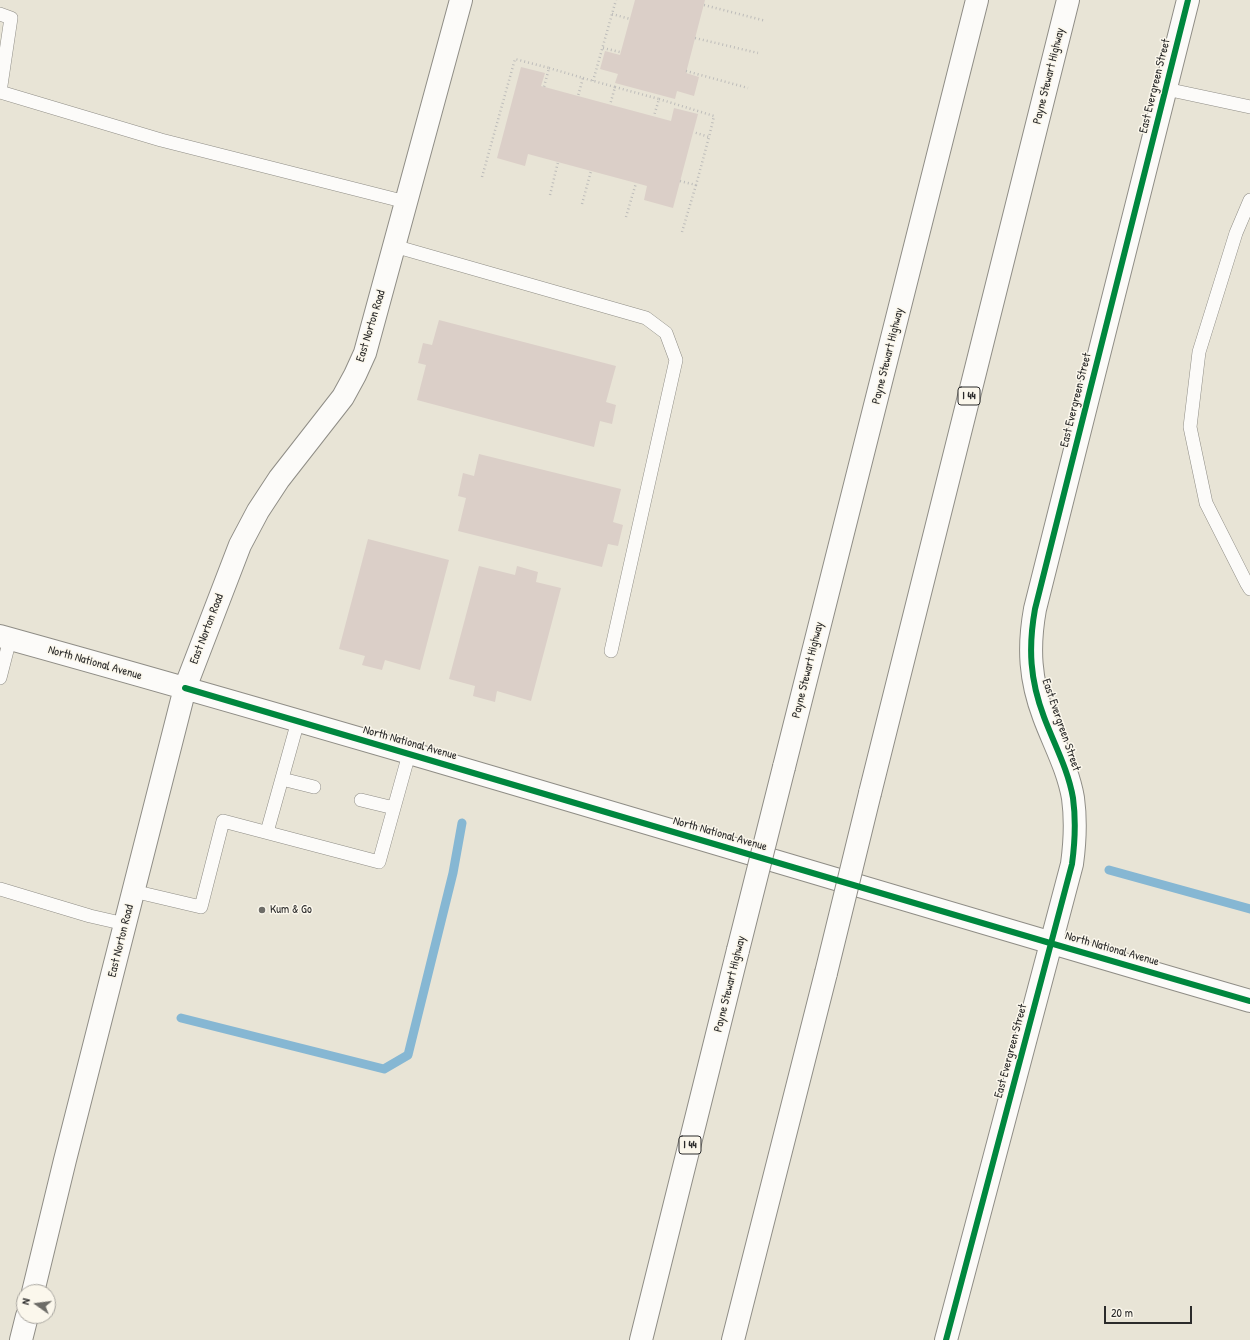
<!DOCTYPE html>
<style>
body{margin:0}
#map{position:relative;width:1250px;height:1340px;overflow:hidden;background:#e8e4d6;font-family:"Patrick Hand",sans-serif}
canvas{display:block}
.north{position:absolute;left:16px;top:1284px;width:40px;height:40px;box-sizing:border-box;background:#fbf7ec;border:1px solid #a8a59f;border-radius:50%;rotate:284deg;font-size:11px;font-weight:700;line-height:16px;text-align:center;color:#2b2b2b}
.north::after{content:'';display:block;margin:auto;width:14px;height:18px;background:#6d6c67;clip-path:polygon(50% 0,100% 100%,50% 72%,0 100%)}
.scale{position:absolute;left:1104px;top:1306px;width:88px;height:18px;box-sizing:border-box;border:2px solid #2b2b2b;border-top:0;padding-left:5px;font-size:12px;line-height:14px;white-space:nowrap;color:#2b2b2b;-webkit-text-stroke:3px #fbf7ec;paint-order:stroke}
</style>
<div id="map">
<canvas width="1250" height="1340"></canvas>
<div class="north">N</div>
<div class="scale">20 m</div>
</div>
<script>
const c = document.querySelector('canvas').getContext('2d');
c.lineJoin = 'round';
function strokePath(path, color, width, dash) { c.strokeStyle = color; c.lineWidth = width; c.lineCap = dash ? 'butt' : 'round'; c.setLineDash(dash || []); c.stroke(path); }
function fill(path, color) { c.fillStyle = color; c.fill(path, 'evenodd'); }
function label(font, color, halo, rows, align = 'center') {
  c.font = font + ' "Patrick Hand",sans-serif'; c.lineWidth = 3; c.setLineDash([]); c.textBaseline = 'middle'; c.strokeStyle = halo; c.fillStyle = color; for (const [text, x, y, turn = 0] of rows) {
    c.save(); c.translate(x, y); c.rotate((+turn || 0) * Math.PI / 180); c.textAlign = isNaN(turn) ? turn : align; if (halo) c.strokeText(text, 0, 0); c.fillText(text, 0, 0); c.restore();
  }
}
const stream = new Path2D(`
 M1109,870L1250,909
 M181,1018L384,1069L408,1055L453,873L462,823`);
const building = new Path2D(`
 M635,0H705L686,73L699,77L694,96L677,91L675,99L615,83L618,74L600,69L605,51L620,55Z
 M521,67L545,73L541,86L578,96L671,121L674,108L698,114L673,208L644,200L647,186L636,183L528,154L525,166L497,158Z
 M439,320L616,366L606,402L616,405L612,424L600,421L594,447L417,400L426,365L418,363L423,343L432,345Z
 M479,454L621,489L613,522L623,525L618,546L608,544L602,567L458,531L466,498L458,496L463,473L474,476Z
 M368,539L449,560L420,670L385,660L382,670L362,665L365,656L339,649Z
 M479,566L515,575L517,566L538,572L536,582L561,588L531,701L497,691L495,702L473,696L475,686L449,679Z`);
const path = new Path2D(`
 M704,5L766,21
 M612,14L630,19
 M695,38L758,53
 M603,48L620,52
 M549,68L583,78L578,96
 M686,71L748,88
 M583,78L615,87L610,105
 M593,81L616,0
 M615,87L659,99L654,116
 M659,99L714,116L709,137L693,132
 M482,177L515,59L549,68L544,87
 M680,181L696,185L709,137
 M550,195L558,162
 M582,204L591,171
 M626,217L636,183
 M682,232L696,185`);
const lane = new Path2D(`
 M0,14L11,18L0,92
 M1166,89L1250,107
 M0,92L161,140L406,202
 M1250,200L1236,233L1199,352L1190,427L1206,503L1247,584L1250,589
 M394,246L646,318L666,333L676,360L611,651
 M0,678L10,639
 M282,779L314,787
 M361,800L394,808
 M267,832L298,721
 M0,889L90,916L125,924
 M133,891L201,907L223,821L379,862L409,754`);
const street = new Path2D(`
 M946,1340L1072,864C1075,842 1076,820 1073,798C1068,769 1054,744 1044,717C1030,680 1028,648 1035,609L1188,0`);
const secondary = new Path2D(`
 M0,636C418,752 833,880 1250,1001
 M33,1292L65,1160L185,688L240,545L258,511L279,479L343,397L355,375L365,353L461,0
 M21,1340L27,1316`);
const highway = new Path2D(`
 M784,767L977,0
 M870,793L1068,0
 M641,1340L738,950
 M733,1340L826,973`);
const highwayBridge = new Path2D(`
 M738,950L784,767
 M826,973L870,793`);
const cycleway = new Path2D(`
 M185,688L1050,943L1250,1001
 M946,1340L1072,864C1075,842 1076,820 1073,798C1068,769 1054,744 1044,717C1030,680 1028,648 1035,609L1188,0`);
const markers = [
 [262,910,4,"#6d6c67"]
];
const shields = [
 [969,396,22],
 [690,1145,22]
];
const shieldNames = [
 ["I 44",969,396],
 ["I 44",690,1145]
];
const streetNames = [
 ["Payne Stewart Highway",1049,76,-76],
 ["East Evergreen Street",1155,86,-76],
 ["East Norton Road",371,326,-73],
 ["Payne Stewart Highway",888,356,-76],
 ["East Evergreen Street",1076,400,-76],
 ["East Norton Road",207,629,-69],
 ["North National Avenue",95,663,16],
 ["Payne Stewart Highway",808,670,-76],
 ["East Evergreen Street",1061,725,71],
 ["North National Avenue",410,743,16],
 ["North National Avenue",720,834,16],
 ["East Norton Road",121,941,-76],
 ["North National Avenue",1112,949,16],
 ["Payne Stewart Highway",730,984,-76],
 ["East Evergreen Street",1011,1051,-75]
];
const poiNames = [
 ["Kum & Go",270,910]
];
strokePath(stream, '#86b7d3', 9);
fill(building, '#dbcfc8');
strokePath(lane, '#8f8d86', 14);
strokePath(street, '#8f8d86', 24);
strokePath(secondary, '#8f8d86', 24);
strokePath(highway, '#8f8d86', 24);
strokePath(path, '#bdbcba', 2.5, [1, 3]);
strokePath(lane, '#fcfbf9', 13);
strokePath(street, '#fcfbf9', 22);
strokePath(secondary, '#fcfbf9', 22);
strokePath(highway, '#fcfbf9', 22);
strokePath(highwayBridge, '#8f8d86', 24, []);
strokePath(highwayBridge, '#fcfbf9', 22);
strokePath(cycleway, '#00873e', 6);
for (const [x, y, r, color] of markers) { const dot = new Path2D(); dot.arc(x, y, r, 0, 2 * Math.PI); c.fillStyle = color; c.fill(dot); strokePath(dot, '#fbf7ec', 1.5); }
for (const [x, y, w] of shields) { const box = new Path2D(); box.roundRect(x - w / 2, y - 9, w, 18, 3); c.fillStyle = '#fbf7ec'; c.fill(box); strokePath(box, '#2b2b2b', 1); }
label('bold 11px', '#2b2b2b', null, shieldNames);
label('12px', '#2b2b2b', '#fbf7ec', streetNames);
label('12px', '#2b2b2b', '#fbf7ec', poiNames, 'left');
</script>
